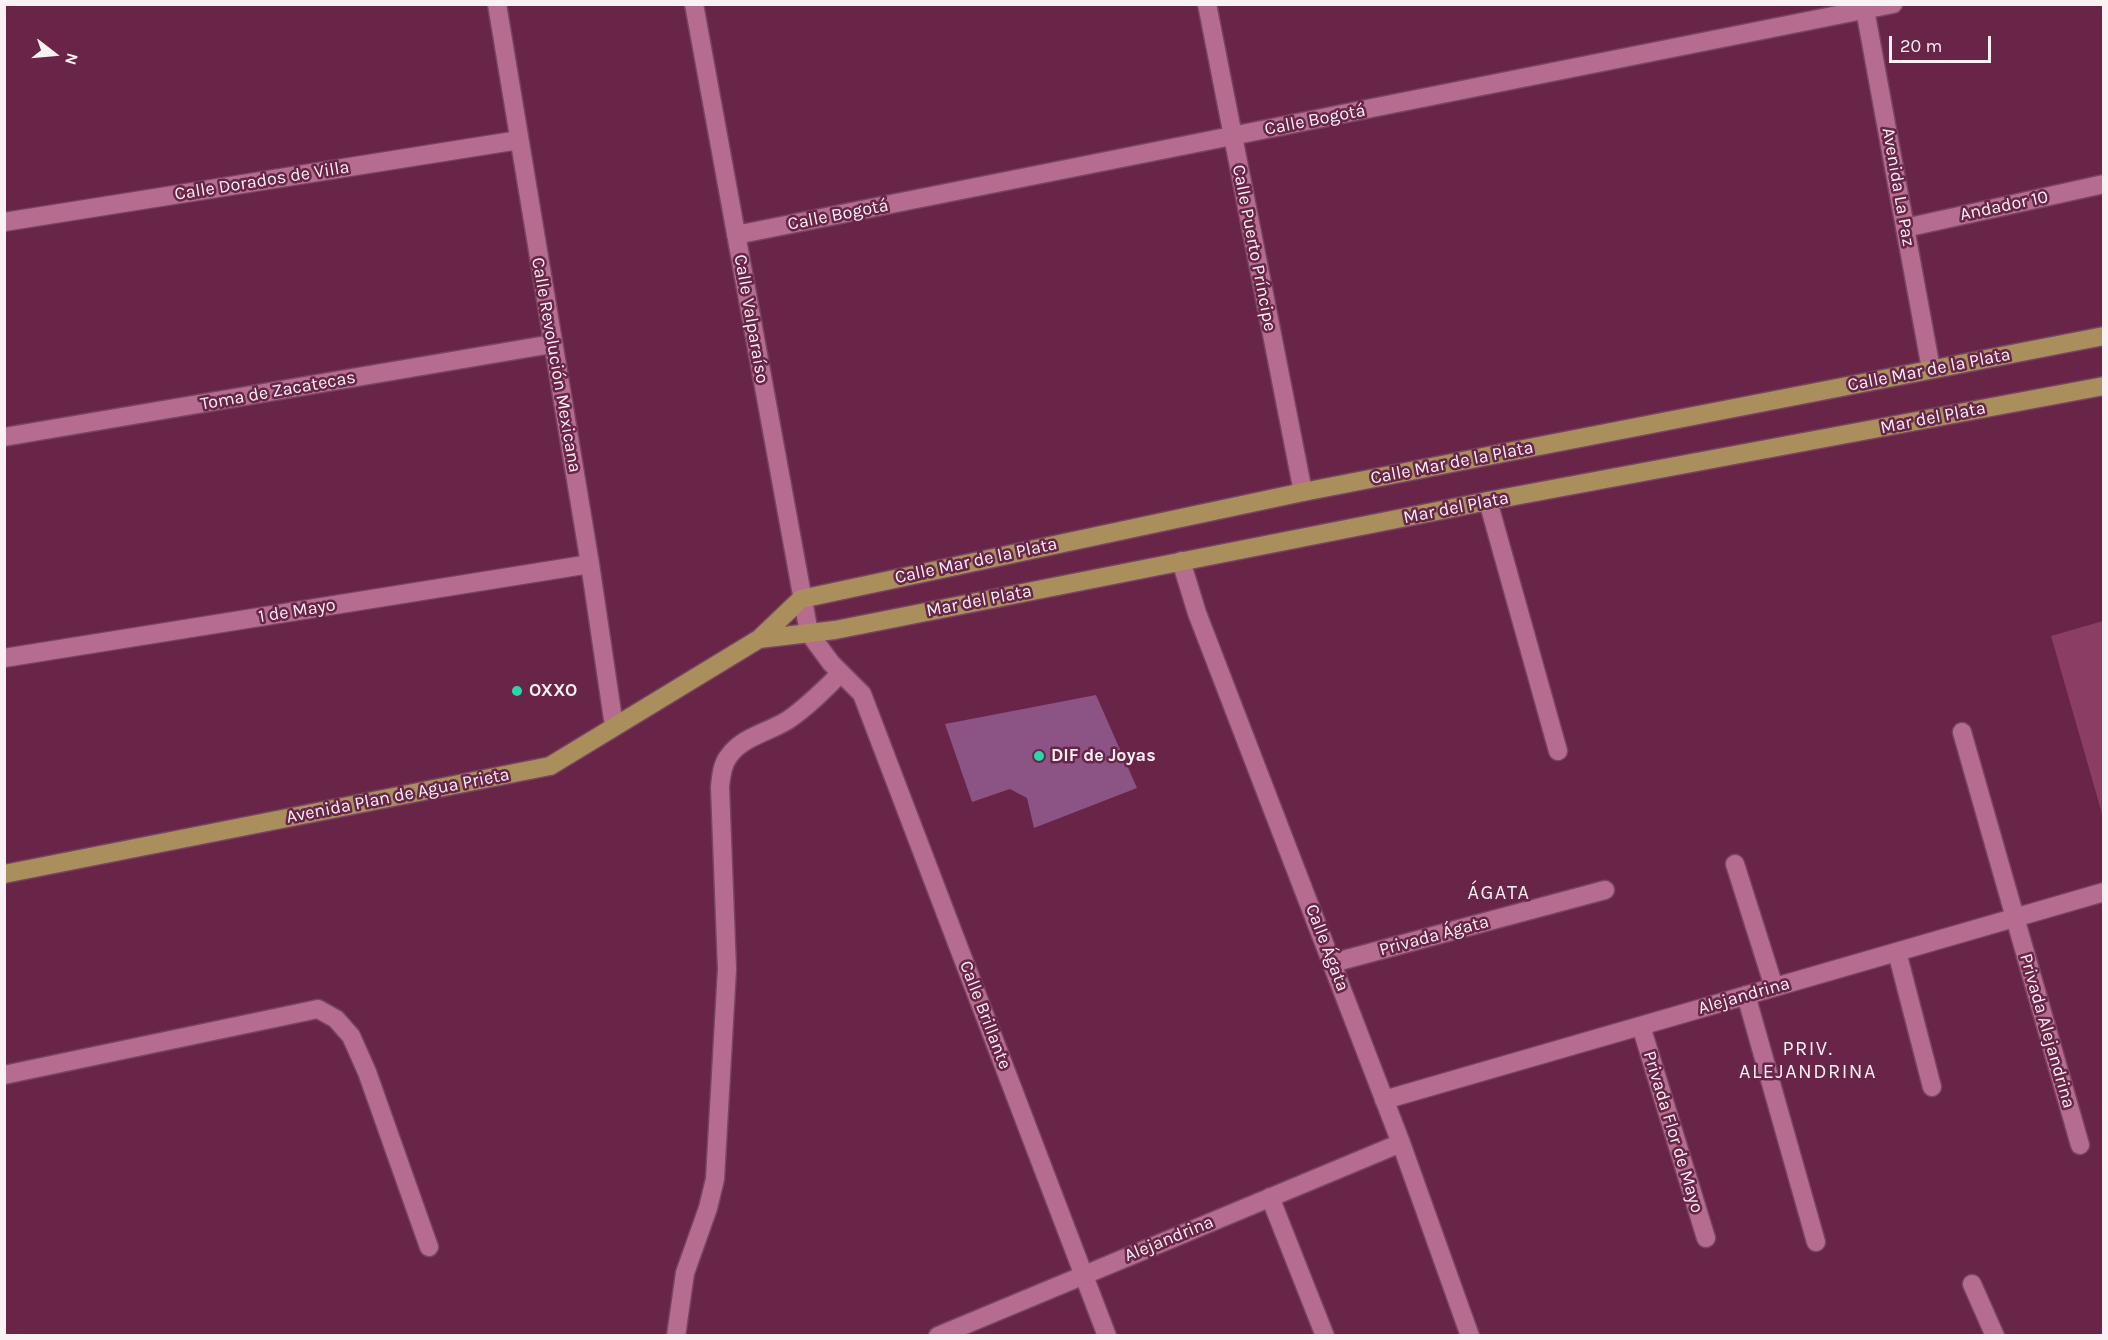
<!DOCTYPE html>
<meta charset="utf-8">
<style>
body{margin:0}
#map{position:relative;width:2108px;height:1340px;overflow:hidden;background:#682547;font-family:Karla,sans-serif}
canvas{display:block}
.frame{position:absolute;inset:0;border:6px solid #faf1f4;pointer-events:none}
.north{position:absolute;left:24px;top:24px;width:60px;height:60px;-webkit-text-stroke:4px #682547;paint-order:stroke;rotate:106deg;font-size:16px;font-weight:700;line-height:24px;text-align:center;color:#faf1f4}
.north::after{content:'';display:block;margin:auto;width:21px;height:27px;background:#faf1f4;clip-path:polygon(50% 0,100% 100%,50% 72%,0 100%)}
.scale{position:absolute;left:1889px;top:36px;width:102px;height:27px;box-sizing:border-box;border:3px solid #faf1f4;border-top:0;padding-left:8px;font-size:18px;line-height:21px;white-space:nowrap;color:#faf1f4;-webkit-text-stroke:4px #682547;paint-order:stroke}
</style>
<div id="map">
<canvas width="2108" height="1340"></canvas>
<div class="frame"></div>
<div class="north">N</div>
<div class="scale">20 m</div>
</div>
<script>
const c = document.querySelector('canvas').getContext('2d');
c.lineJoin = 'round';
function fill(path, color) { c.fillStyle = color; c.fill(path, 'evenodd'); }
function strokePath(path, color, width, dash) { c.strokeStyle = color; c.lineWidth = width; c.lineCap = dash ? 'butt' : 'round'; c.setLineDash(dash || []); c.stroke(path); }
function label(font, color, halo, rows, align = 'center') {
  c.font = font + ' Karla,sans-serif'; c.lineWidth = 5; c.setLineDash([]); c.textBaseline = 'middle'; c.strokeStyle = halo; c.fillStyle = color; for (const [text, x, y, turn = 0] of rows) {
    c.save(); c.translate(x, y); c.rotate((+turn || 0) * Math.PI / 180); c.textAlign = isNaN(turn) ? turn : align; if (halo) c.strokeText(text, 0, 0); c.fillText(text, 0, 0); c.restore();
  }
}
const green = new Path2D(`
 M2103,621H2104L2103,817L2051,636Z`);
const building = new Path2D(`
 M1096,695L1137,788L1034,828L1027,798L1010,789L972,802L945,724Z`);
const minor = new Path2D(`
 M497,4L590,564L614,726
 M694,4L809,633L831,663L862,694L1107,1336
 M1207,4L1303,492
 M1864,4L1931,369
 M4,222L519,140
 M1905,228L2104,184
 M736,235L1893,4
 M4,437L552,344
 M1488,501L1558,751
 M1181,561L1197,613L1401,1143L1470,1336
 M4,658L590,564
 M1962,732L2080,1145
 M1735,864L1774,987
 M1897,952L1932,1087
 M1332,963L1605,890
 M1746,995L1816,1242
 M1641,1026L1706,1238
 M4,1075L318,1009L336,1019L351,1036L367,1072L429,1247
 M1384,1100L2104,892
 M1270,1197L1325,1336
 M1972,1284L1995,1336
 M676,1336L685,1273L708,1208L715,1179L727,969L720,787C721,777 722,764 729,756C742,737 769,732 788,720C807,707 824,690 840,674
 M938,1336L1401,1143`);
const major = new Path2D(`
 M759,639L835,630L1488,501L2104,386
 M4,874L550,766L759,639L801,599L1303,492L2104,336`);
const markers = [
 [517,691,6,"#2ad5ac"],
 [1039,756,6,"#2ad5ac"]
];
const streetNames = [
 ["Calle Bogotá",1315,120,-11],
 ["Calle Dorados de Villa",262,181,-9],
 ["Avenida La Paz",1898,187,80],
 ["Andador 10",2004,206,-12],
 ["Calle Bogotá",838,215,-11],
 ["Calle Puerto Príncipe",1254,248,79],
 ["Calle Valparaíso",751,319,80],
 ["Calle Revolución Mexicana",556,365,80],
 ["Calle Mar de la Plata",1929,370,-11],
 ["Toma de Zacatecas",278,391,-10],
 ["Mar del Plata",1933,418,-11],
 ["Calle Mar de la Plata",1452,463,-11],
 ["Mar del Plata",1456,508,-11],
 ["Calle Mar de la Plata",976,561,-12],
 ["Mar del Plata",979,601,-11],
 ["1 de Mayo",297,611,-9],
 ["Avenida Plan de Agua Prieta",398,796,-11],
 ["Privada Ágata",1434,936,-15],
 ["Calle Ágata",1327,948,69],
 ["Alejandrina",1744,996,-16],
 ["Calle Brillante",985,1015,69],
 ["Privada Alejandrina",2047,1031,74],
 ["Privada Flor de Mayo",1673,1132,73],
 ["Alejandrina",1169,1239,-22]
];
const poiNames = [
 ["OXXO",529,691],
 ["DIF de Joyas",1051,756]
];
const neighbourhoodNames = [
 ["ÁGATA",1499,893],
 ["PRIV.",1808,1049],
 ["ALEJANDRINA",1808,1072]
];
fill(green, '#8c3d64');
fill(building, '#8c5385');
strokePath(minor, '#784461', 21);
strokePath(major, '#784461', 21);
strokePath(minor, '#b66c8e', 18);
strokePath(major, '#aa8f5d', 18);
for (const [x, y, r, color] of markers) { const dot = new Path2D(); dot.arc(x, y, r, 0, 2 * Math.PI); c.fillStyle = color; c.fill(dot); strokePath(dot, '#682547', 2); }
label('18px', '#faf1f4', '#682547', streetNames);
label('bold 18px', '#faf1f4', '#682547', poiNames, 'left');
c.letterSpacing = '1.5px';
label('20px', '#faf1f4', '#682547', neighbourhoodNames);
c.letterSpacing = '0px';
</script>
